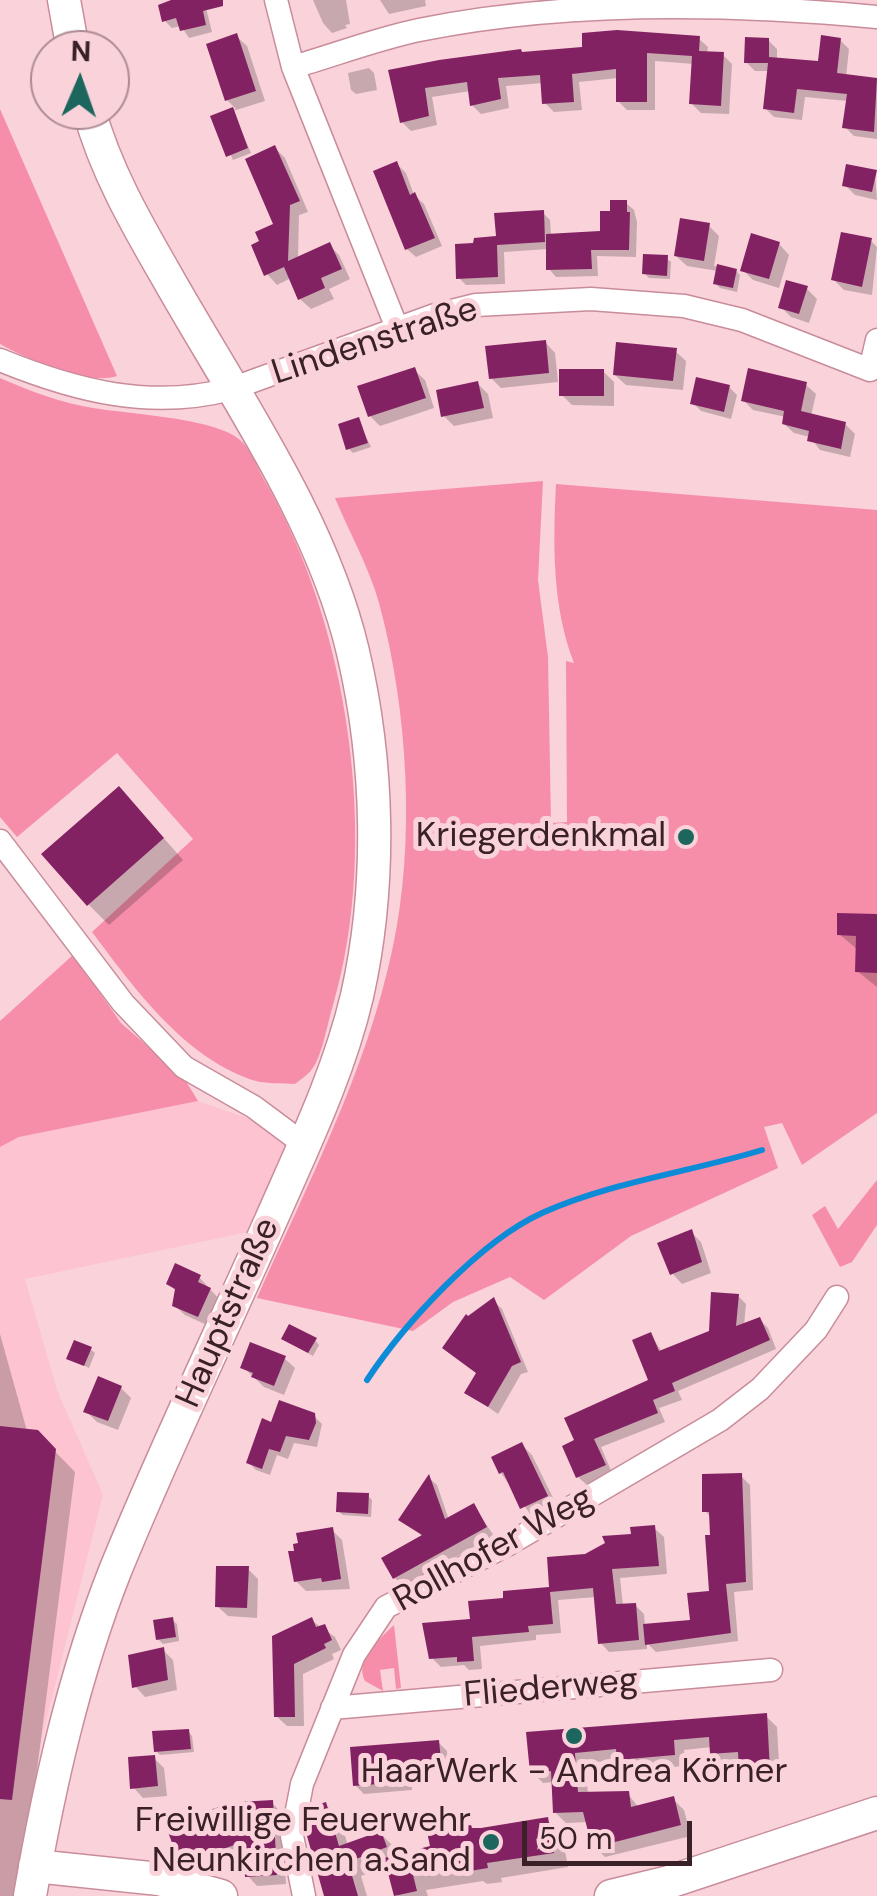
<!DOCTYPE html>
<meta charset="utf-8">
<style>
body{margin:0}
#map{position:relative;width:877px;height:1896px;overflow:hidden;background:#f9d2da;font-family:"DM Sans",sans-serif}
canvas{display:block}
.north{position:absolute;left:30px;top:30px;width:100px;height:100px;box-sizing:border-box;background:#f9d2da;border:2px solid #ac8b92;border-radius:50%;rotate:2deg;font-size:28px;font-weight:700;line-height:40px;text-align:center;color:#392127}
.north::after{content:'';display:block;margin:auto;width:35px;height:45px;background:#1c665e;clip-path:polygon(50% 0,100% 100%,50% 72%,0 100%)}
.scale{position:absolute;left:522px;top:1821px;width:170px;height:45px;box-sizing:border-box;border:5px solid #392127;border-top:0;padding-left:12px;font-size:30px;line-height:35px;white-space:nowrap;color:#392127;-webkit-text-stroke:8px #f9d2da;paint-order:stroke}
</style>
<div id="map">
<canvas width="877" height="1896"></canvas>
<div class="north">N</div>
<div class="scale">50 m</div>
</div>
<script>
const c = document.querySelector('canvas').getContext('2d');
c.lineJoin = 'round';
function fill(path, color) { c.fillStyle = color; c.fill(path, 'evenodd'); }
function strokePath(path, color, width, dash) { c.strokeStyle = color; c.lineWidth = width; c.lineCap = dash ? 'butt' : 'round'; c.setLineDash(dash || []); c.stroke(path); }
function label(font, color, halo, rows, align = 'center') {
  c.font = font + ' "DM Sans",sans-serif'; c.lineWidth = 10; c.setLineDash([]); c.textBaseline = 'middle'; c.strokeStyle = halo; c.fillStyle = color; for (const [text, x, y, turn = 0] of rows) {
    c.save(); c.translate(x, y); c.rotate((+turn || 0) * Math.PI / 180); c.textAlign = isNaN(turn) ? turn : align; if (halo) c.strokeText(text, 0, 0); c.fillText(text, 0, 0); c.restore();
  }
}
const built = new Path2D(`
 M198,1101L252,1120L289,1146L248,1232L25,1279L57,1390L103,1495L42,1737L15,1896H0V1147L19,1137Z`);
const green = new Path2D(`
 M0,109L117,376C86,386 28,359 0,344Z
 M0,378C30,391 61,403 93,408C128,414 216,418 240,440C250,448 257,467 263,478C349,623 381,843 333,1005C328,1021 322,1057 312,1069C308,1075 300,1080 295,1084C282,1083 268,1084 256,1081C186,1060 134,988 92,932L193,839L117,753L17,837L0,817Z
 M543,481L538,580L548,657L551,823L567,822L566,661L574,663C552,606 553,544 556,484L877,510V1113L802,1165L782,1123L764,1127L778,1168L631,1236L544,1300L510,1277L453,1302L413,1331L257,1298C307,1185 366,1072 392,951C416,843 408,709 379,603C369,567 349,532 335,498Z
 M73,955L121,1023L184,1078L198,1101L19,1137L0,1147V1021Z
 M877,1180V1225L852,1262L840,1267L812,1215L825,1206L838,1229Z
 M394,1625L401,1688L396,1689L394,1668L380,1670L383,1691L365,1681C354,1659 379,1640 394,1625Z`);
const shadow = new Path2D(`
 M174,0H204L212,32L189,38L181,26L172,28L165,21Z
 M313,0H346L350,24L345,25L347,28L332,33L323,23Z
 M380,0H425L426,6L389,14Z
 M236,36L247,46L265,101L233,111L251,153L233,160L214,118L236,109L227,100Z
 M698,38L708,47L707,54L723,55L732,64L729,114L701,113L692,104L694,64L655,61V110H627L618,101V78L579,82L582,110L554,112L545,103L543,83L506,86L509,108L481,114L472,105L470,91L432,97L437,125L411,131L402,122L391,72L523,55Z
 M768,40L777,49V60L820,64L840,40L849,49L846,77L877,80V139L854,136L845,127L848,101L805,97L802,120L774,117L765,108L770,71H755L746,62Z
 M369,68L374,73L377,90L356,94L351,90L348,73Z
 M275,148L285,158L308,212L299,215L298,259L329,245L339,255L350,279L329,289L334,299L311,309L300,299L291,278L277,285L267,274L276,225Z
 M397,164L406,173L414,195L424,204L442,246L416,257L407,249Z
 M875,173L877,200L855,195L845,185Z
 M626,203L634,210L637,222L636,257L597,256L598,276L556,277L549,269L548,249L504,252L505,284L466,285L459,278L498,239L543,213L550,220L551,236L602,233L612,214Z
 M709,226L719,236L714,266L736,271L740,275L737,292L720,288L716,284L718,271L687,266L676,256Z
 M871,241L877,247L872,295L844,290L833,279Z
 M779,244L789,255L779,288L753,280L743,270Z
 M666,258L671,262L670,279L649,278L644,273Z
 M806,288L817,299L809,323L791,317L781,307Z
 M545,342L555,353L558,382L501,388L491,378Z
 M675,351L686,361L683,390L626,385L615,375Z
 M414,370L425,380L434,408L380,426L370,416Z
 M603,371L614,382V406L572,405L562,395Z
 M478,384L488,394L493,418L454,426L444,416Z
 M806,385L816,394L811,416L845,424L855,434L850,457L820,450L810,437L794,433L784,424L786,417L753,410L743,400Z
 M729,387L737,395L731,419L701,411L693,403Z
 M358,420L371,447L353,453L349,449Z
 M139,810L183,860L109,925L89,905Z
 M877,917V987L857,971L858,950L839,934Z
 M691,1232L701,1242L711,1273L682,1284L672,1273Z
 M199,1277L220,1300L209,1326L185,1315L174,1305L177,1292L169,1284Z
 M738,1296L746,1304L744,1326L760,1320L768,1328L776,1349L678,1391L682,1400L659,1408L665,1422L601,1447L612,1473L587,1485L578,1477L565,1447L652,1382L651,1335L662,1352L711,1332Z
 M493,1300L502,1309L528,1372L521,1374L498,1414L468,1393L478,1374Z
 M0,1334L27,1431L37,1433L75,1472L21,1896H0Z
 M284,1339L315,1340L319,1345L313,1356Z
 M90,1349L95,1353L89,1368L69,1358Z
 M284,1358L295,1368L284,1395L264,1387L243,1367Z
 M121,1388L131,1398L118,1430L97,1422L86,1411Z
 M314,1416L322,1424L317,1447L294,1443L288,1459L277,1455L270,1475L256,1470L249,1463L273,1425Z
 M522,1445L532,1455L557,1506L533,1518L501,1473Z
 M741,1476L750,1485L753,1590L734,1592L738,1641L656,1652L647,1643V1649L609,1652L600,1642L596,1597L558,1600L561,1633L536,1635V1640L480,1646L482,1669L469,1670L464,1665L441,1667L432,1658L473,1621L506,1600L552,1590L586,1557L654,1528L664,1537L667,1574L620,1578L623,1606L635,1605L644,1614L645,1626L693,1623L712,1593V1518L705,1511Z
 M429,1478L437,1485L449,1520L474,1506L494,1536L403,1586L395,1578L424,1537L402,1520Z
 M368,1496L372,1500L371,1517L343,1515L338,1511Z
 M332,1530L342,1540L350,1589L306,1591L296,1581Z
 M248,1569L258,1579L257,1618L228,1616L217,1606Z
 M172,1620L177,1624L179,1641L163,1644L158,1639Z
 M311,1620L335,1637L341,1650L332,1654L334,1659L303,1674L304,1726H287L276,1716L274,1637Z
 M163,1650L173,1660L177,1690L145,1697L135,1686Z
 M766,1716L777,1727L780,1781L753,1783L742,1772L741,1763L724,1764L713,1753L712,1747L684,1750L685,1766L630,1770L620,1760L585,1763L588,1794H628L639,1808L673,1799L684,1810L691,1836L605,1857L594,1846L588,1822L566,1823L555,1812L554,1782L543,1783L532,1772L529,1735Z
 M188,1731L192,1736L194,1752L160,1755L156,1751Z
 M438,1742L447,1751L448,1769L411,1774L412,1790L364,1794L355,1785Z
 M154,1758L164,1768L167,1796L143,1798L133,1787Z
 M272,1803L282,1813L286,1884L257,1886L248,1876L246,1854L194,1874L182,1863Z
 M326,1805L340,1819L348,1846L381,1834L395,1848L398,1857L432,1848L474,1831L547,1820L562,1835L568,1867L501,1878L502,1882L487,1884L483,1881L426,1890L428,1896H397L389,1865L361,1876L367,1896H327Z`);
const stream = new Path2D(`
 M367,1380C404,1324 480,1241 542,1213C611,1182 690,1172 762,1150`);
const building = new Path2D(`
 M171,0H223V6L203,11L206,25L180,31L176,18L162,22L158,5Z
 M617,30L700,36L699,51L724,52L721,106L689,104L692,56L647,53V102H616V69L572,74L574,102L542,104L540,75L498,78L501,99L470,106L467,82L425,88L429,116L400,123L388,70L439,60L521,49L522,52L582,47V33Z
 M237,33L256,91L225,101L206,44Z
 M821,35L841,38L837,73L877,78L874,132L842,128L847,94L797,89L794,113L763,109L768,63H744L745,37L769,38V57L818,61Z
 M233,107L248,148L226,157L210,116Z
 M275,145L300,201L290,205L288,261L330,242L342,269L321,278L325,288L298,300L284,267L264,276L251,245L259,241L255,232L273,224L245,159Z
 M397,161L410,195L415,192L435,238L405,250L373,171Z
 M846,164L877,170L872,192L842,186Z
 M610,200H627V212H630L629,250H591L592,269L546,270V234L600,231V211H610Z
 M544,210L545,242L497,245L498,277L456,279L455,244L473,243L474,238L496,236L494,213Z
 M680,218L710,223L704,261L674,256Z
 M841,232L872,238L862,287L831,280Z
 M751,233L780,242L769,279L740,271Z
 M643,254L668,255L667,276L642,274Z
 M717,264L737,269L733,288L713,284Z
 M786,280L808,286L799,314L778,308Z
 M546,340L549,373L489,379L485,346Z
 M616,342L677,348L673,381L613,375Z
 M415,367L426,398L368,417L357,386Z
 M748,368L807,382L801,411L846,422L841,449L807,441L809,431L782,424L784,411L741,401Z
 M559,369H604V396H559Z
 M696,377L730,385L724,412L690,404Z
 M478,381L484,408L441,417L436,390Z
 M359,417L368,443L346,450L338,424Z
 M119,786L164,838L87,906L41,854Z
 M837,913L877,914V973L855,972L856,936L837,935Z
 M692,1229L702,1262L670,1275L657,1243Z
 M175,1263L201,1275L198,1282L211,1288L198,1317L172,1306L175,1289L166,1284Z
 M711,1292L739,1294L736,1326L760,1317L770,1340L672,1383L675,1391L653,1400L658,1413L594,1439L606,1465L576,1478L562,1446L574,1440L564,1418L648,1380L632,1340L651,1332L659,1351L709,1331Z
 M494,1297L521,1362L512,1366L488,1407L464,1393L476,1373L442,1348L466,1314L468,1316Z
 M289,1324L317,1338L308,1353L281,1339Z
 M74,1340L92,1347L84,1366L66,1359Z
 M250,1342L286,1356L274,1386L251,1377L253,1373L240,1368Z
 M98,1376L122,1386L108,1421L83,1412Z
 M279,1400L315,1413L316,1423L309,1440L286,1436L280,1452L269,1449L262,1469L246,1463L262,1418L271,1422Z
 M0,1426L38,1430L56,1449L12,1800L0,1799Z
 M522,1442L548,1496L520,1509L503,1472L499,1474L491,1457Z
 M742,1473L746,1582L726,1584L731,1633L645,1645L643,1624L690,1620L687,1593L709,1591L705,1535H710L709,1512H702V1474Z
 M429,1474L445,1519L474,1503L487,1527L393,1579L381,1558L422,1535L398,1520Z
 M337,1492L369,1493L368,1514L336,1512Z
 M655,1525L659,1566L612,1569L616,1604L636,1603L639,1640L598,1644L593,1588L550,1592L553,1624L528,1626L529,1632L472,1637L474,1661L457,1662V1657L429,1659L422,1623L470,1619L468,1601L503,1598V1591L549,1587L547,1557L585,1554L605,1543L602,1536L631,1534L630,1527Z
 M333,1527L341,1579L322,1582L321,1578L294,1582L288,1551H294L293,1544L298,1543L296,1533Z
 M216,1566H249L247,1608L215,1607Z
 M173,1617L176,1637L156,1640L153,1620Z
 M312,1617L316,1627L325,1624L332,1640L324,1644L326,1648L294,1664L295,1717H274L272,1636Z
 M164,1647L168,1680L132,1688L128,1655Z
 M767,1713L770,1771L739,1774L738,1752L710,1754L709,1737L674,1740L675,1755L617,1760L616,1749L575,1753L578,1792L629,1791L631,1807L674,1796L681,1825L619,1841L592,1847L583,1812L553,1813L551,1771L530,1773L526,1732Z
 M189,1729L191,1749L154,1752L152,1731Z
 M439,1740L441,1761L403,1766L404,1782L353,1786L350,1747Z
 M155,1755L158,1786L130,1789L128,1757Z
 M273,1800L277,1875L245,1877L243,1842L180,1864L168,1832L190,1824L187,1816L238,1802Z
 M326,1802L339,1846L381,1831L387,1847L348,1862L358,1896H324L307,1836L313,1806Z
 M548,1817L554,1853L487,1863L488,1868L470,1871L469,1867L413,1875L417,1891L394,1896L384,1858L430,1846L427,1832L471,1825L472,1828H481Z`);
const street = new Path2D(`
 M276,0L293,67L397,328
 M293,67C335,55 376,39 419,30C566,0 727,3 877,17
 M0,360C76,391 150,410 231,389L432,316L476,305L591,299L684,306L742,320L870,370L877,340
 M0,841L123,1003L184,1067L254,1107L305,1145
 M332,1708L771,1670
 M304,1896L292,1836L302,1784L354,1655L386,1607L507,1545L720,1420L760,1389L816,1330L837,1297`);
const secondary = new Path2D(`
 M64,0L73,50
 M35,1866L159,1879L221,1896
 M30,1896C49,1786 74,1675 115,1571C163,1453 219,1337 271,1220C303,1147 339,1073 357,996C382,885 379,763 353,652C322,519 233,394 166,275C136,223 105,169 89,110
 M611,1896L669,1882L877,1813`);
const markers = [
 [686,837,10,"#1c665e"],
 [574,1736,10,"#1c665e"],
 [491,1842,10,"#1c665e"]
];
const streetNames = [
 ["Lindenstraße",375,342,-18],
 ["Hauptstraße",229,1313,-66],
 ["Rollhofer Weg",494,1550,-29],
 ["Fliederweg",551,1689,-5]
];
const poiNames = [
 ["Kriegerdenkmal",666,837],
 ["HaarWerk - Andrea Körner",574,1773,"center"],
 ["Freiwillige Feuerwehr",471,1822],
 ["Neunkirchen a.Sand",471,1862]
];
fill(built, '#fdc3d0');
fill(green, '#f78ea9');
fill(shadow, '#0003');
strokePath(stream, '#0e8bd7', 6);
fill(building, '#832263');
strokePath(street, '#c98c9a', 25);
strokePath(secondary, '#c98c9a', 35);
strokePath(street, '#fff', 22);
strokePath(secondary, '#fff', 32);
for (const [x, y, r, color] of markers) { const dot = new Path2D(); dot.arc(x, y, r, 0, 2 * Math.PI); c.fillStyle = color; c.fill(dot); strokePath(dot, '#f9d2da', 4); }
label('35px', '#392127', '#f9d2da', streetNames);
label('35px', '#392127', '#f9d2da', poiNames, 'right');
</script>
